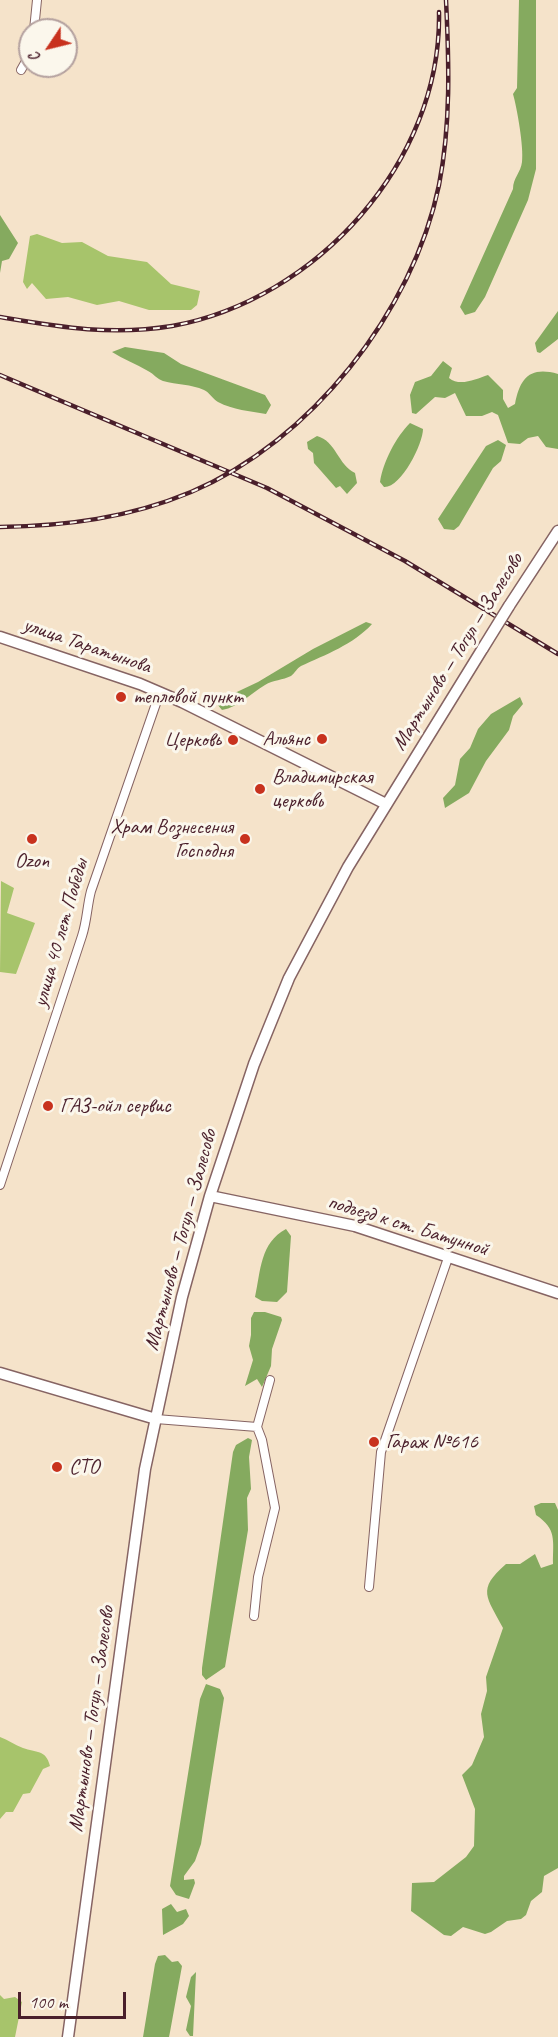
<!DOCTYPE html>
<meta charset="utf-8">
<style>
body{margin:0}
#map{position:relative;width:558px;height:2037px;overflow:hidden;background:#f5e3ca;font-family:Caveat,sans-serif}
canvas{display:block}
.north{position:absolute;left:18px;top:18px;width:60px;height:60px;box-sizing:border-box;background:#fbf7ec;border:2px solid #b4a19f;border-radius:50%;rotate:235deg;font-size:16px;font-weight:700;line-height:24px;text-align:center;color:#4a1f2b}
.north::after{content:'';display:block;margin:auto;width:21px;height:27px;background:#c8321e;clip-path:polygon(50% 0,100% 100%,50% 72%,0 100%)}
.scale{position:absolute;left:18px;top:1992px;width:108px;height:27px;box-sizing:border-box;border:3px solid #4a1f2b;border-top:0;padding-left:8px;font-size:18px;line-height:21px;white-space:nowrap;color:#4a1f2b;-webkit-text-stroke:4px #fbf7ec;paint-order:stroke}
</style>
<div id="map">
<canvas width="558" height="2037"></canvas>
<div class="north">С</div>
<div class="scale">100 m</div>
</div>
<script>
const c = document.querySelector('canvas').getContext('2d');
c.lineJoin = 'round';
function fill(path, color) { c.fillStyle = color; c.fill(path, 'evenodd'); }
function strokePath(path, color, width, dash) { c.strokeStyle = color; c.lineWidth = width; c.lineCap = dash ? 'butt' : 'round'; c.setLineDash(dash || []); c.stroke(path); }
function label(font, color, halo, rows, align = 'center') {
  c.font = font + ' Caveat,sans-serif'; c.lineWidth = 6; c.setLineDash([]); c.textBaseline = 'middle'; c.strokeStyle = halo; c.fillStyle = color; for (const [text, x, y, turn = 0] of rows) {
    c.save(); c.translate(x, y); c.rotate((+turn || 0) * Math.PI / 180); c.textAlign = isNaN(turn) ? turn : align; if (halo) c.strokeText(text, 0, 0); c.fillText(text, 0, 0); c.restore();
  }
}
const green = new Path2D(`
 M37,234L62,243L82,242L108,256L147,262L171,284L200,291L197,305L191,310H149L119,301L97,305L68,297L46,299L32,283L27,289L23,282L30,236Z
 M1,881L14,888L7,913L35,923L16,974L0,972Z
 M0,1737C8,1740 15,1745 23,1748C36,1753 46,1749 50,1766L43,1769L30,1793L23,1794L13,1812H6L0,1819Z
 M0,1995L4,1999L15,1997L22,2002L15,2037H0Z`);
const forest = new Path2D(`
 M519,0H536V169L528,200L485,297L475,312L465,315L460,307L513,189C513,178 521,172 522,162C524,147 517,108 513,94L517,88Z
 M0,215L18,243L9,259L2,261L0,273Z
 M558,311V339L540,353L537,352L535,343Z
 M125,347L164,353L181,364L265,395L271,405L266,414C250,411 233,410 218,402C213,399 209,392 204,390C191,384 177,385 163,381C157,379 154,374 148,371C136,364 123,359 112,352Z
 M443,361L452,368L449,378C460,387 476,379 488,375L503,390V399L508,408L515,404C520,378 530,366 558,374V449L546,447L538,436L528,438L520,444L508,443L498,415L492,412L482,416H466L455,393L445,398L435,397L416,414L412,413L410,395L415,382L431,376Z
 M410,423L423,429C423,444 401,488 384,487L380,482C383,462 396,437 410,423Z
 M317,436C336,441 338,465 355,473L357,483L347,494L340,486L336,488L314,463L313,453L308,449L307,442Z
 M498,440L506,445L501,461L493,468L459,526L454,530L444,529L438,519L486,446Z
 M366,622L372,624C354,644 325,655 301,666C297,668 295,673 291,676C283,680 273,680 265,685C250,694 239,707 222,710L217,704L222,699L258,682L313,649Z
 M520,697L523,704L513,716L509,730L486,761L469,793L445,808L443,798L455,785L460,759L470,748L478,729L491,714Z
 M286,1229L291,1236L287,1292L277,1302L262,1301L255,1297C261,1270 260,1243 286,1229Z
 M254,1312H265L281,1317L282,1320L272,1349L271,1366L262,1387L257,1379L245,1386L253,1360L249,1346L251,1335V1318Z
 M248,1438L252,1440L249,1457L251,1489L247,1498L248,1530L225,1667L206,1680L202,1675V1668L233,1452L236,1445Z
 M541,1503H555L558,1510V1868L544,1876L542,1892L531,1901L526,1915L521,1919L507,1921L491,1932L485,1934L463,1927L451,1936L444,1935L411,1911L412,1883L434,1882L466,1857L474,1846L475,1809L462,1775L472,1765L484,1737L481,1714L487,1691L486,1677L503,1628C487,1597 476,1590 506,1564H520L535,1554L541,1568L553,1564C553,1540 557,1529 536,1515L534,1506Z
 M206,1684L220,1689L224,1698L201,1844L195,1861L184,1876V1880L194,1879L195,1883L189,1899L176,1895L170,1886L200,1699Z
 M171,1904L177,1912L186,1909L189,1916L183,1924L163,1935L162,1909Z
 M165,1955L172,1962L178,1961L182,1966L170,2032L169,2037H143L155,1964L158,1956Z
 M196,1972L193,2036H190L186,2030L191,2006L186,1997L191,1977Z`);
const minor = new Path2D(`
 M34,30L37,0
 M21,70L30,54
 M0,1185L82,936C87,921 87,906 91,891L160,692
 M156,1419L257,1427L262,1440L275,1508L258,1577L254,1616
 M257,1427L270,1380
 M369,1587L381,1452L448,1258`);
const tertiary = new Path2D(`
 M509,606L558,531
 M0,637L140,684L182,702L386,804
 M210,1196L355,1226L558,1293
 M0,1373L156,1419
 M68,2037L145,1469L182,1297L210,1196L254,1064L289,978L348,867L483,648`);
const rail = new Path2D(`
 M0,317C60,327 111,336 172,326C316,300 442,162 439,12
 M0,375L267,488L405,561L558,654
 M0,527C66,526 129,518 191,492C310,442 413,312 439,185C451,124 449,62 446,0`);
const tertiaryBridge = new Path2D(`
 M483,648L509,606`);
const markers = [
 [121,697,6,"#c8321e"],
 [322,739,6,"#c8321e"],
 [233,740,6,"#c8321e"],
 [260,789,6,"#c8321e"],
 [32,839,6,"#c8321e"],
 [245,839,6,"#c8321e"],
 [48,1106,6,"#c8321e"],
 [374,1442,6,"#c8321e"],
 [57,1467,6,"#c8321e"]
];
const streetNames = [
 ["улица Таратынова",87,646,19],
 ["Мартыново — Тогул — Залесово",458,652,-58],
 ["улица 40 лет Победы",61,933,-74],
 ["подъезд к ст. Батунной",408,1226,17],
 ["Мартыново — Тогул — Залесово",181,1240,-75],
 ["Мартыново — Тогул — Залесово",92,1719,-82]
];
const poiNames = [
 ["тепловой пункт",133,697],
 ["Альянс",310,739,"right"],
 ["Церковь",221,740,"right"],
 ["Владимирская",272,777],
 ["церковь",272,801],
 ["Храм Вознесения",233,827,"right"],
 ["Господня",233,851,"right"],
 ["Ozon",32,861,"center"],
 ["ГАЗ-ойл сервис",60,1106],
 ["Гараж №616",386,1442],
 ["СТО",69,1467]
];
fill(green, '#a7c46b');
fill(forest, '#85aa5f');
strokePath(minor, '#866463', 10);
strokePath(tertiary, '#866463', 13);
strokePath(minor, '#fff', 8);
strokePath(tertiary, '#fff', 10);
strokePath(rail, '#4a1f2b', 4.5);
strokePath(rail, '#fbf7ec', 2, [7]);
strokePath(tertiaryBridge, '#866463', 13, []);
strokePath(tertiaryBridge, '#fff', 10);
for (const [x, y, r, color] of markers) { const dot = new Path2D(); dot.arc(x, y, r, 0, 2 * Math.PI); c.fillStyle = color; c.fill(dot); strokePath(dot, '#fbf7ec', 2); }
label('21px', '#4a1f2b', '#fbf7ec', streetNames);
label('21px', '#4a1f2b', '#fbf7ec', poiNames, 'left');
</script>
